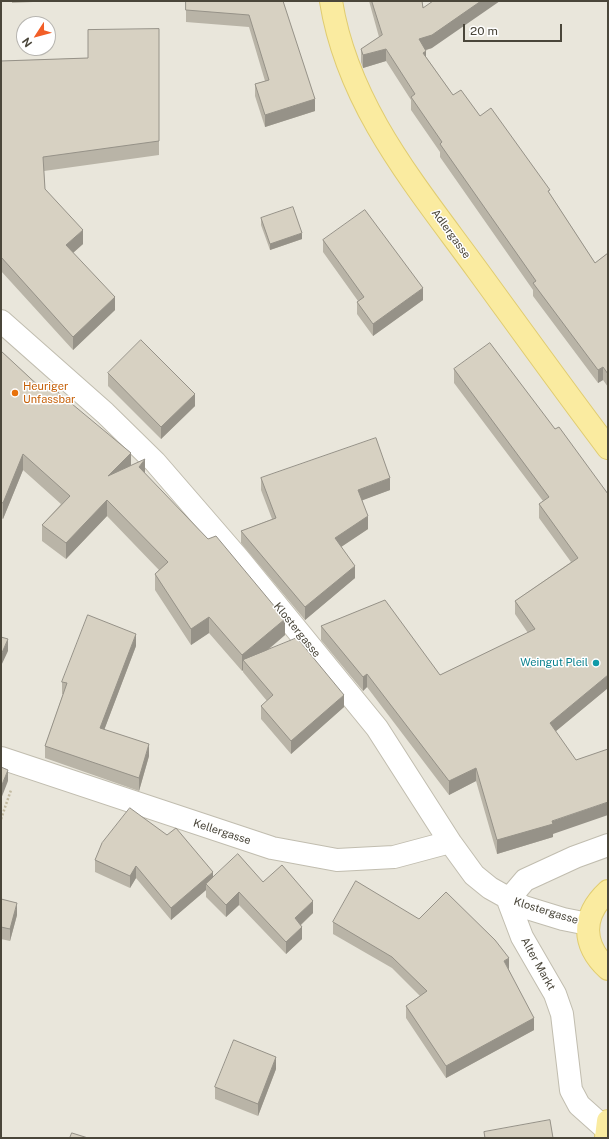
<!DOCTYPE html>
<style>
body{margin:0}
#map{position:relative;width:609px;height:1139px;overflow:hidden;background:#f5f4ec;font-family:"Public Sans",sans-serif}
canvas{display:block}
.frame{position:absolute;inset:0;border:2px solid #4a463a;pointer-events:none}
.north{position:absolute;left:16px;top:16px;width:40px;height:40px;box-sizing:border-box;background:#fff;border:1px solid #b7b5b0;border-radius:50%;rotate:234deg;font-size:11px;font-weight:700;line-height:16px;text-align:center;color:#4a463a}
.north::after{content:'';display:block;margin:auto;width:14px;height:18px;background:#f25e27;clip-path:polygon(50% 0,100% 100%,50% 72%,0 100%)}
.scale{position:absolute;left:463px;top:24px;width:99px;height:18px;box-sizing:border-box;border:2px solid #4a463a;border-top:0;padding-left:5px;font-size:12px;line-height:14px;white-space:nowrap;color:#4a463a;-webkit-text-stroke:3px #fff;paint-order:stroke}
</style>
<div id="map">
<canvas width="609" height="1139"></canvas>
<div class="frame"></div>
<div class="north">N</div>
<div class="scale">20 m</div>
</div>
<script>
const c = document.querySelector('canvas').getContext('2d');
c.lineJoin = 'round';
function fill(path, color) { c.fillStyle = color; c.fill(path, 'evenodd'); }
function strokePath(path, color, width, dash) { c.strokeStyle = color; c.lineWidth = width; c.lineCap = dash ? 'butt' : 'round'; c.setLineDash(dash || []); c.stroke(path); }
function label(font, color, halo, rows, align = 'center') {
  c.font = font + ' "Public Sans",sans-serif'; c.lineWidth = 3; c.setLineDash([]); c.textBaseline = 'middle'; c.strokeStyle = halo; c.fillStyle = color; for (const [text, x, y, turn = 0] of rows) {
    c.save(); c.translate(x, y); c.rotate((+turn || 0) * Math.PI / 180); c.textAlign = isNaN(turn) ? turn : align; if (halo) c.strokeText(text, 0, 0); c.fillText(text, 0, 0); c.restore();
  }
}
const residential = new Path2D(`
 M1,1H608V1138H1ZM24,24H48V48H24Z`);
const path = new Path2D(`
 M1,819L11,790`);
const minor = new Path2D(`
 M1,321L105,413L155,462L239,559L377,728L450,842L474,875L490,888L524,907L563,919L588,924
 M1,758L272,848L337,860L394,857L450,842
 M508,900L522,937L555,994L562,1014L571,1090L579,1105L607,1130
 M508,900L525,880L575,857L608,845`);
const major = new Path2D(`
 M331,1C348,107 417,187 478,271C521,330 564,390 608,448
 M608,891C581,916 582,945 608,969
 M606,1138L608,1121`);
const wall = new Path2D(`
 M12,1H54L12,3Z
 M283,1L315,111L265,127L255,96V84L265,81L249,27L186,22V10Z
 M369,1H422L432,48L426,50V57L453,95L480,116L550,194L595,263L608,253V387L603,380L598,383L533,296V290L440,157V152L411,110V100L386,61L363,68L361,62V49L379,37Z
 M159,29V155L44,171L45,189L83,244L73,253L115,310L73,350L1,271V61L88,58Z
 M261,218L302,239L270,250L261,225Z
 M323,240L423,300L373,336L357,314V302L358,301L323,252Z
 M1,351L43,390L131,466L145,474L285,635L268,650L344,707L291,754L261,719V706L267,701L243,672V670L242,671L209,633L191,645L155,590V574L159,570L107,516L66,559L42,541V525L61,504L23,470L3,519L1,518Z
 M454,369L555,429L608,688L556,731L553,837L497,854L476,781L449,795L367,687L363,691L321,640V626L440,675L528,633L515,614V601L571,562L539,518V504L543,501L454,383Z
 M108,373L195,406L161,439L108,386Z
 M261,478L390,490L362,500L368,529L341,547L355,578L305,620L241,543V531L272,519L261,490Z
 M136,646L104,730L149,756L139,791L45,758V746L63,694H62V682Z
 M95,860L213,878L263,882L313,913L301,925L302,939L286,954L239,905L226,917L206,897V890L171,920L136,878L130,888L95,872Z
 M1,899L17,915L10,941L1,939Z
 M419,919L509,970L534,1030L446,1078L406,1018V1006L420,996L392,968L333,934V922Z
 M276,1069L258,1116L215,1099V1087Z`);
const shadedWall = new Path2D(`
 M481,1H500L432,48L419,52V39Z
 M386,49V61L363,68V55Z
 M426,51V64L423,53Z
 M315,99V111L265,127V115Z
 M83,230V244L66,259V245Z
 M302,233V239L270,250V244Z
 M423,288V300L373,336V324Z
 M115,297V310L73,350V337Z
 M603,367V380L598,383V370Z
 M195,394V406L161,439V427Z
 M131,453V469L108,476Z
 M23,454V470L3,519V503Z
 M145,459V475L139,467Z
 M390,478V490L358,502V490Z
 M107,500V516L66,559V543Z
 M368,516V529L335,551V538Z
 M355,566V578L305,620V607Z
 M209,617V633L191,645V629Z
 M285,619V635L248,666L243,660V670L242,671V655Z
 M136,634V646L100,741V728Z
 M8,639V651L1,666V655Z
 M367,674V687L363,691V677Z
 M608,675V688L550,736V723Z
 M344,695V707L291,754V741Z
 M149,744V756L139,791V778Z
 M476,768V781L449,795V781Z
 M8,770V781L1,799V787Z
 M608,802V815L553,834V837L497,854V840Z
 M136,866V878L130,888V876Z
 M213,872V884H206V890L171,920V908Z
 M239,892V905L226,917V905Z
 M313,901V913L295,930V918Z
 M17,903V915L10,941V929Z
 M302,927V939L286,954V942Z
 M509,958V970L504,961Z
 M534,1018V1030L446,1078V1066Z
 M276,1057V1069L258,1116V1104Z`);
const building = new Path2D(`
 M186,1H283L315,99L265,115L255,84L269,80L249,15L186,10Z
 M372,1H422L423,8L433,1H481L432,35L419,39L426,51L423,53L453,95L461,90L480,116L491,108L550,190L548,191L595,263L608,253V374L603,367L598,370L533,283L536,281L440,144L442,142L411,97L415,94L386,49L363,55L361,49L382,35Z
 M159,29V141L43,157L45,189L83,230L66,245L115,297L73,337L1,257V61L88,58V30Z
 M293,207L302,233L270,244L261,218Z
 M365,210L423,288L373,324L357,302L364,297L323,240Z
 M141,340L195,394L161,427L108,373Z
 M490,343L555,429L559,427L608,494V675L550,723L576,760L608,749V802L552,821L553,824L497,840L476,768L449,781L367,674L363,677L321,626L385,600L440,675L535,629L515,601L578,558L539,504L549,497L454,369Z
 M1,351L43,390L48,384L131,453L108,476L145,459L139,467L208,539L216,536L285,619L242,655L209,617L191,629L155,574L168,562L107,500L66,543L42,525L70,496L23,454L3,503L1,502Z
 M376,438L390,478L358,490L368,516L335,538L355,566L305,607L241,531L276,518L261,478Z
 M88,615L136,634L100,728L149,744L139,778L45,746L67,683L62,682Z
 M1,637L8,639L1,655Z
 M297,638L344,695L291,741L261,706L273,695L243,660Z
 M1,767L8,770L1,787Z
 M130,808L167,835L176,828L213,872L171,908L136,866L130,876L95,860L102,843Z
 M238,854L263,882L282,865L313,901L295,918L302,927L286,942L239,892L226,905L206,884Z
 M356,881L419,919L446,892L495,940L509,958L504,961L534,1018L446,1066L406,1006L427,991L392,957L333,922Z
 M1,899L17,903L10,929L1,927Z
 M234,1040L276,1057L258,1104L215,1087Z
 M550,1120L553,1138H485L484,1132Z
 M72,1133L88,1138H70Z`);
const markers = [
 [15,393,4,"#e8710a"],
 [596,663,4,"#0f9aa8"]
];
const streetNames = [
 ["Adlergasse",451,234,54],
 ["Klostergasse",297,630,51],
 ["Kellergasse",222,832,18],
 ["Klostergasse",546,911,17],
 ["Alter Markt",538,964,61]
];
const foodNames = [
 ["Heuriger",23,387],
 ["Unfassbar",23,400]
];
const cultureNames = [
 ["Weingut Pleil",588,663]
];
fill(residential, '#e9e6db');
strokePath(minor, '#c1bdaf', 24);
strokePath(major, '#e0cc70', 24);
strokePath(path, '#c2baa1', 2.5, [2, 2]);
strokePath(minor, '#fff', 22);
strokePath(major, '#faeba0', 22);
fill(wall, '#b9b4a7');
fill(shadedWall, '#969288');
fill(building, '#d7d1c2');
strokePath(building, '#969288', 1);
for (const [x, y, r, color] of markers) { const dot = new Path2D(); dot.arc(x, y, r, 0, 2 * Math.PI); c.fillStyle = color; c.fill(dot); strokePath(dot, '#fff', 1.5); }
label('11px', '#4a463a', '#fff', streetNames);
label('11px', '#c56008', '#fff', foodNames, 'left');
label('11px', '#0d838f', '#fff', cultureNames, 'right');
</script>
